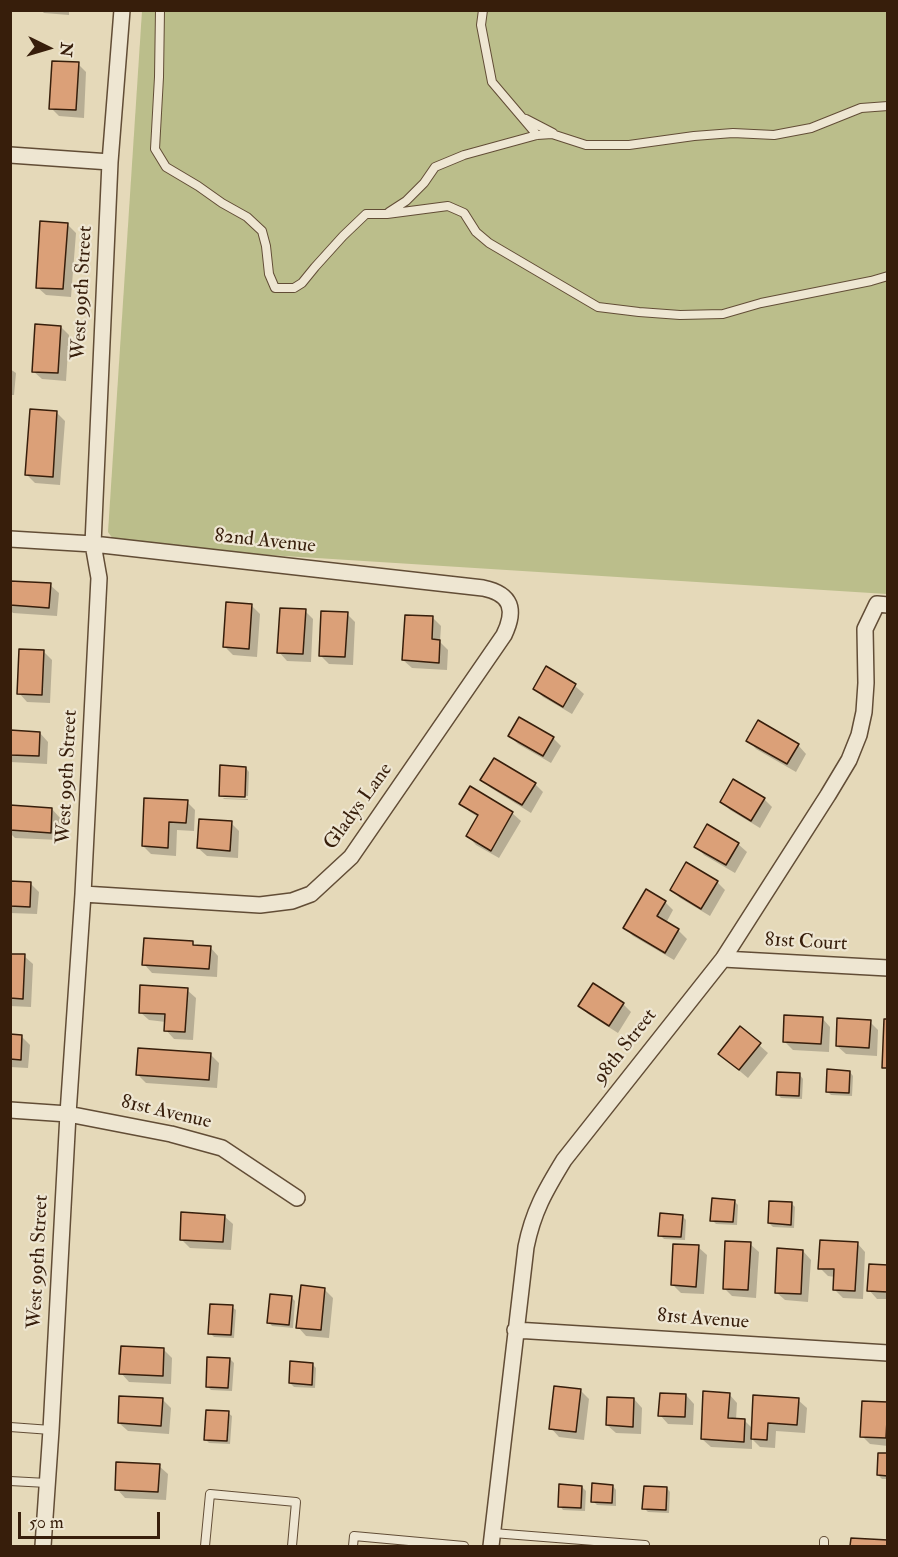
<!DOCTYPE html>
<style>
body{margin:0}
#map{position:relative;width:898px;height:1557px;overflow:hidden;background:#e5d9b9;font-family:"IM FELL Double Pica",serif}
canvas{display:block}
.frame{position:absolute;inset:0;border:12px solid #371e0b;pointer-events:none}
.north{position:absolute;left:18px;top:18px;width:60px;height:60px;-webkit-text-stroke:4px #eee6d2;paint-order:stroke;rotate:95deg;font-size:16px;font-weight:700;line-height:24px;text-align:center;color:#371e0b}
.north::after{content:'';display:block;margin:auto;width:21px;height:27px;background:#371e0b;clip-path:polygon(50% 0,100% 100%,50% 72%,0 100%)}
.scale{position:absolute;left:18px;top:1512px;width:142px;height:27px;box-sizing:border-box;border:3px solid #371e0b;border-top:0;padding-left:8px;font-size:18px;line-height:21px;white-space:nowrap;color:#371e0b;-webkit-text-stroke:4px #eee6d2;paint-order:stroke}
</style>
<div id="map">
<canvas width="898" height="1557"></canvas>
<div class="frame"></div>
<div class="north">N</div>
<div class="scale">50 m</div>
</div>
<script>
const c = document.querySelector('canvas').getContext('2d');
c.lineJoin = 'round';
function fill(path, color) { c.fillStyle = color; c.fill(path, 'evenodd'); }
function strokePath(path, color, width, dash) { c.strokeStyle = color; c.lineWidth = width; c.lineCap = dash ? 'butt' : 'round'; c.setLineDash(dash || []); c.stroke(path); }
function label(font, color, halo, rows, align = 'center') {
  c.font = font + ' "IM FELL Double Pica",serif'; c.lineWidth = 4.5; c.setLineDash([]); c.textBaseline = 'middle'; c.strokeStyle = halo; c.fillStyle = color; for (const [text, x, y, turn = 0] of rows) {
    c.save(); c.translate(x, y); c.rotate((+turn || 0) * Math.PI / 180); c.textAlign = isNaN(turn) ? turn : align; if (halo) c.strokeText(text, 0, 0); c.fillText(text, 0, 0); c.restore();
  }
}
const green = new Path2D(`
 M142,11H887V594L142,547L113,539L108,532Z`);
const shadow = new Path2D(`
 M41,10H69V15L44,13Z
 M78,64L86,72L84,118L59,116L51,108Z
 M67,224L76,233L71,297L46,295L37,287Z
 M61,327L69,335L66,381L42,379L33,371Z
 M10,369L16,373L14,395H10Z
 M56,412L65,421L60,485L35,483L27,475Z
 M10,582L50,585L59,593L57,616L13,613L10,610Z
 M251,605L260,614L257,657L233,655L225,647Z
 M305,611L313,619L311,662L287,661L279,652Z
 M347,614L355,622L353,665L329,664L320,655Z
 M433,618L441,626L440,642L448,650L447,670L412,668L403,660Z
 M44,652L52,660L50,703L27,702L19,693Z
 M547,668L575,686L584,694L572,714L543,697L535,688Z
 M10,731L40,733L48,742L47,764L10,762Z
 M510,736L553,738L561,746L551,763L518,744Z
 M748,740L798,745L806,754L796,772L756,749Z
 M246,768L249,772L248,796L222,795V797L220,795Z
 M482,780L535,784L543,792L531,813L491,788Z
 M470,788L512,813L521,821L499,858L476,845L468,836L478,817L470,812L461,804Z
 M223,798L248,799V800L224,799Z
 M764,799L772,807L760,828L730,810L722,802Z
 M187,802L195,810L194,831L177,830L176,856L151,854L143,846Z
 M10,807L52,809L60,818L59,840L15,838L10,833Z
 M231,823L239,831L238,858L207,856L198,848Z
 M738,844L747,852L735,873L704,855L696,846Z
 M10,882L30,883L39,892L37,914L10,913Z
 M717,882L725,890L710,916L680,898L672,890Z
 M665,902L673,910L666,923L678,930L687,939L674,960L633,936L625,928Z
 M192,942L196,947H210L218,956L217,977L152,973L144,964Z
 M10,955L24,956L33,964L31,1007L10,1006Z
 M187,990L196,998L193,1040L174,1039L166,1030V1022L149,1020L140,1012Z
 M623,1004L631,1012L618,1033L588,1014L580,1005Z
 M822,1018L830,1027L829,1052L793,1050L784,1041Z
 M870,1022L878,1030L877,1056L846,1054L837,1046Z
 M740,1028L768,1053L748,1078L729,1062Z
 M10,1036L22,1037L30,1045L28,1068L10,1067Z
 M210,1054L219,1063L217,1088L146,1083L138,1075Z
 M850,1072L853,1076L852,1096L831,1095L827,1091Z
 M800,1075L803,1079L802,1099L781,1098L777,1094Z
 M734,1201L738,1205L737,1225L716,1224L712,1220Z
 M791,1203L795,1207L794,1228L773,1227L769,1223Z
 M224,1216L233,1224L231,1250L190,1248L181,1239Z
 M682,1216L686,1220L685,1240L664,1239L660,1235Z
 M857,1243L865,1252L863,1299L843,1298L834,1289L835,1277L828,1276L820,1268Z
 M750,1244L759,1252L756,1298L732,1296L724,1288Z
 M698,1247L707,1255L704,1294L681,1293L672,1284Z
 M803,1251L811,1260L808,1302L785,1300L776,1292Z
 M888,1266V1299H877L869,1290Z
 M324,1289L333,1298L329,1338L306,1336L298,1327Z
 M291,1297L295,1301L293,1328L272,1326L269,1322Z
 M232,1307L236,1310L234,1338L214,1337L210,1333Z
 M164,1350L172,1358L171,1384L129,1382L121,1373Z
 M230,1359L234,1363L232,1391L211,1390L207,1386Z
 M312,1364L316,1368L315,1388L294,1387L290,1383Z
 M581,1391L589,1399L584,1440L559,1437L551,1428Z
 M729,1394L737,1403L736,1420H744L753,1429L798,1400L807,1408L805,1433L776,1431L775,1448L760,1447L752,1439V1449L711,1447L702,1439Z
 M686,1395L694,1404L693,1425L668,1424L660,1415Z
 M162,1399L171,1408L169,1434L128,1431L119,1423Z
 M634,1399L642,1408L641,1434L616,1433L607,1425Z
 M887,1404L888,1446L870,1444L862,1436Z
 M228,1413L232,1416L230,1444L209,1443L205,1439Z
 M888,1455V1479H882L878,1475Z
 M159,1466L168,1474L166,1500L125,1498L117,1489Z
 M613,1486L616,1490V1506L597,1505L593,1501Z
 M582,1487L586,1491L585,1511L563,1510L560,1506Z
 M667,1488L670,1492L669,1513L648,1512L644,1508Z`);
const building = new Path2D(`
 M52,61L79,62L76,110L49,109Z
 M40,221L68,223L63,289L36,288Z
 M35,324L61,326L58,373L32,372Z
 M30,409L57,411L53,477L25,475Z
 M10,581L51,583L49,608L10,605Z
 M226,602L252,604L249,649L223,647Z
 M280,608L306,609L303,654L277,653Z
 M321,611L348,612L345,657L319,656Z
 M405,615L433,616L432,639L440,640L439,663L402,660Z
 M19,649L44,650L42,695L17,694Z
 M546,666L576,684L563,707L533,689Z
 M519,717L554,737L543,756L508,736Z
 M758,720L799,744L787,764L746,741Z
 M10,730L40,732L39,756L10,755Z
 M494,758L536,783L522,805L480,780Z
 M220,765L246,767L245,797L219,796Z
 M733,779L765,798L751,821L720,802Z
 M470,786L513,812L491,851L466,836L478,815L459,804Z
 M144,798L188,800L186,823L169,822L168,848L142,846Z
 M10,805L52,808L51,833L10,830Z
 M199,819L232,821L230,851L197,848Z
 M707,824L739,843L726,865L694,847Z
 M686,862L718,881L701,909L670,890Z
 M10,881L31,882L30,907L10,906Z
 M646,889L666,901L657,916L679,929L665,953L623,928Z
 M144,938L193,941V945L211,946L209,969L142,965Z
 M10,954H25L23,999L10,998Z
 M593,983L624,1003L609,1026L578,1006Z
 M140,985L188,988L185,1032L164,1031L165,1014L139,1013Z
 M784,1015L823,1017L821,1044L783,1042Z
 M837,1018L871,1020L869,1048L836,1046Z
 M884,1019H888V1068H882Z
 M740,1026L761,1043L739,1070L718,1054Z
 M10,1034L22,1035L21,1060L10,1059Z
 M138,1048L211,1053L209,1080L136,1075Z
 M827,1069L850,1071L849,1093L826,1092Z
 M777,1072L800,1073L799,1096L776,1095Z
 M712,1198L735,1200L733,1222L710,1221Z
 M769,1201L792,1202L791,1225L768,1223Z
 M181,1212L225,1215L223,1242L180,1240Z
 M660,1213L683,1215L681,1237L658,1236Z
 M820,1240L858,1242L855,1291L833,1290L834,1269H818Z
 M725,1241L751,1242L748,1290L723,1289Z
 M673,1244L699,1245L696,1287L671,1285Z
 M777,1248L803,1250L801,1294L775,1293Z
 M869,1264L888,1265V1292L867,1291Z
 M301,1285L325,1288L321,1330L296,1328Z
 M270,1294L292,1296L289,1325L267,1323Z
 M210,1304L233,1305L231,1335L208,1334Z
 M121,1346L164,1348L163,1376L119,1374Z
 M207,1357L230,1358L228,1388L206,1387Z
 M290,1361L313,1363L312,1385L289,1383Z
 M554,1386L581,1389L576,1432L549,1429Z
 M703,1391L730,1393L728,1418L745,1419L744,1442L701,1439Z
 M660,1393L686,1394L685,1417L658,1416Z
 M753,1395L799,1398L797,1425L768,1423L767,1440L751,1439Z
 M119,1396L163,1398L161,1426L118,1423Z
 M607,1397L634,1398L633,1427L606,1425Z
 M862,1401L888,1402L886,1438L860,1437Z
 M206,1410L229,1411L227,1441L204,1440Z
 M878,1453H888V1476L877,1475Z
 M116,1462L160,1464L158,1492L115,1490Z
 M592,1483L613,1485L612,1503L591,1502Z
 M559,1484L582,1486L581,1508L558,1507Z
 M644,1486L667,1487L666,1510L642,1509Z
 M851,1538L888,1540V1546H850Z`);
const service = new Path2D(`
 M160,10L159,77L155,149L166,167L198,186L222,203L247,217L262,231L266,246L269,274L275,288H294L302,283L315,267L343,236L366,214H387L448,206L464,213L476,232L489,243L598,307L639,312L680,315L723,314L761,303L871,281L888,276
 M483,10L481,25L492,82L537,135
 M526,119L553,133
 M389,212L406,201L424,183L435,167L464,155L537,135L552,134L586,145H629L694,136L733,133L774,135L811,128L861,108L888,106
 M10,1427L51,1430
 M10,1481L47,1483
 M493,1533L645,1545V1546
 M205,1546L210,1494L296,1502L292,1546
 M353,1546L354,1536L464,1546
 M824,1546V1541`);
const minor = new Path2D(`
 M10,155L110,162
 M10,539L93,544L483,588C512,594 516,610 504,635L351,857L311,894L292,901L260,905L83,894
 M723,959L888,968
 M10,1110L68,1114L171,1134L222,1148L297,1198
 M515,1330L888,1353
 M43,1546L51,1430L68,1114L83,894L99,578L93,544L110,162L122,10
 M491,1546L526,1247C533,1212 545,1191 564,1160L723,959L828,795L849,760L859,735L864,712L866,683L865,629L877,604L888,605`);
const streetNames = [
 ["West 99th Street",83,293,-87],
 ["82nd Avenue",265,542,6],
 ["West 99th Street",68,777,-87],
 ["Gladys Lane",359,807,-54],
 ["81st Court",806,943,3],
 ["98th Street",626,1047,-52],
 ["81st Avenue",166,1113,13],
 ["West 99th Street",39,1262,-87],
 ["81st Avenue",703,1320,4]
];
fill(green, '#bbbe8b');
fill(shadow, '#0003');
fill(building, '#dba078');
strokePath(building, '#371e0b', 1.5);
strokePath(service, '#624d36', 10);
strokePath(minor, '#624d36', 18);
strokePath(service, '#eee6d2', 8);
strokePath(minor, '#eee6d2', 15);
label('20px', '#371e0b', '#eee6d2', streetNames);
</script>
